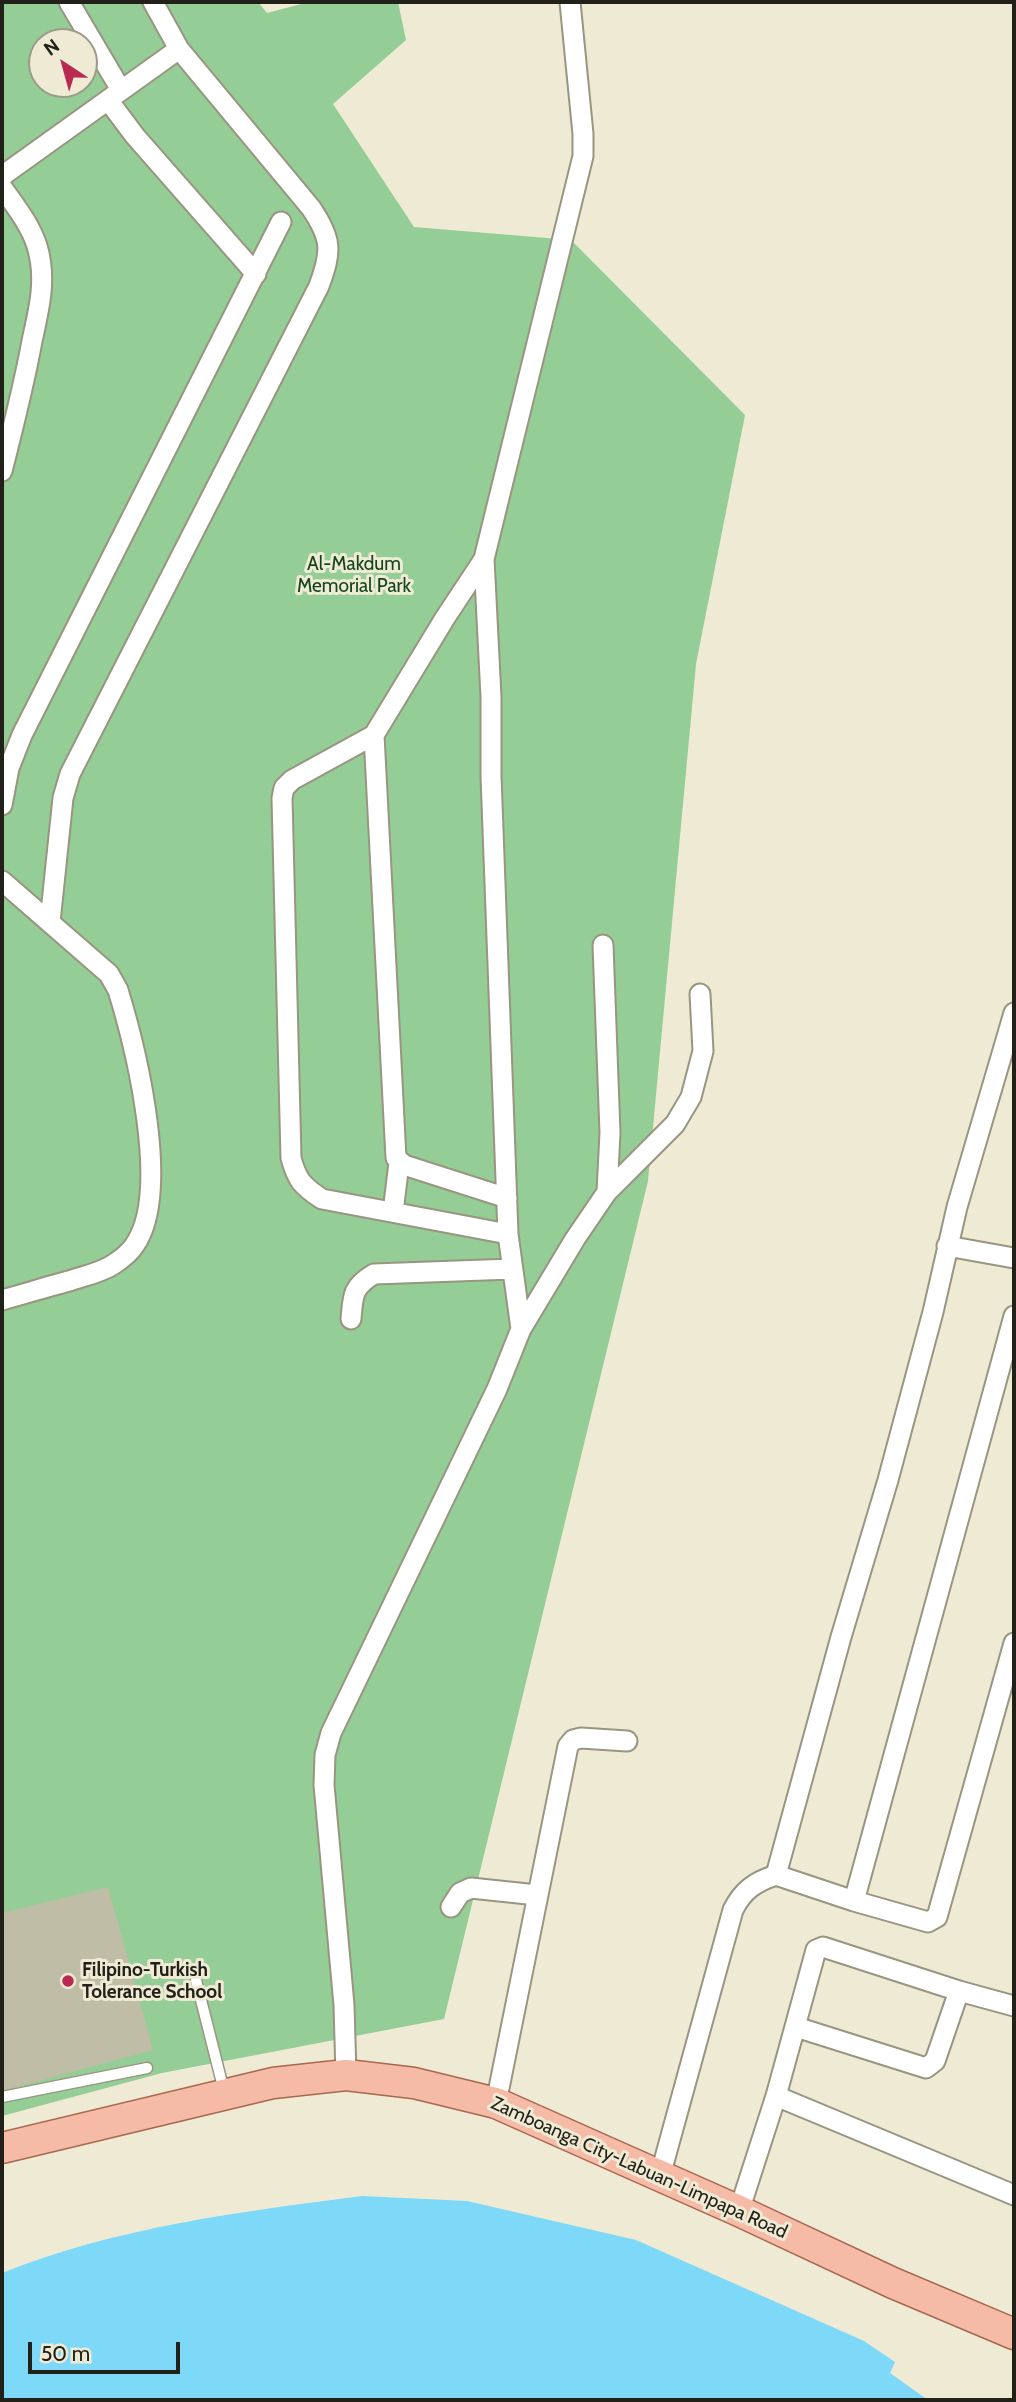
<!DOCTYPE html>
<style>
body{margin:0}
#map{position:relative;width:1016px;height:2402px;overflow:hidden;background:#eeead4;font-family:Cabin,sans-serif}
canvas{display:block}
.frame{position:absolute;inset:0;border:4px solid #222119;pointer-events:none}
.north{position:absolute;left:28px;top:28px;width:70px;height:70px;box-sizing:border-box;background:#eeead4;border:2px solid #9c9a89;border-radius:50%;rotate:324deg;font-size:19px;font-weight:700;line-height:28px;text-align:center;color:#222119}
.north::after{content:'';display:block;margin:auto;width:24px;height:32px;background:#b92951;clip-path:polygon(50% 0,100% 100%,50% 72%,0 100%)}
.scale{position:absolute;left:28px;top:2342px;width:152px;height:32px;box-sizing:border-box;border:4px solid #222119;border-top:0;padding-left:9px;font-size:21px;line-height:24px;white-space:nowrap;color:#222119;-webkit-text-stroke:5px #eeead4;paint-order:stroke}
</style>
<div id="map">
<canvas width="1016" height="2402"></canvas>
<div class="frame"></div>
<div class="north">N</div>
<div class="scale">50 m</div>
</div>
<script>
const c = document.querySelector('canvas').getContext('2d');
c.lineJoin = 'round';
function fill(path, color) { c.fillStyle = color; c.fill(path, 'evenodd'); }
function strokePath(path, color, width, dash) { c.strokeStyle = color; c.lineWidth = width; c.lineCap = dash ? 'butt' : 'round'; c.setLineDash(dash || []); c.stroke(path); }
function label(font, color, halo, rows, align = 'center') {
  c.font = font + ' Cabin,sans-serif'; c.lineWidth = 6; c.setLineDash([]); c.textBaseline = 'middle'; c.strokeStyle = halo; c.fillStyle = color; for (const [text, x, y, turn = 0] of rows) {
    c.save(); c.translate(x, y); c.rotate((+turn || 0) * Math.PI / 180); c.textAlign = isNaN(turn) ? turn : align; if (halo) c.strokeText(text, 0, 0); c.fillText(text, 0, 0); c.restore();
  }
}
const green = new Path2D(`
 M2,2H258L267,13L309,2H398L406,40L333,104L414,227L571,240L745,415L696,664L648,1181L444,2019L162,2073L2,2116ZM42,42H84V84H42Z`);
const water = new Path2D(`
 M362,2196L467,2201L636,2240L864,2341L895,2362L890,2373L928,2400H2V2273C116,2227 240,2212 362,2196Z`);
const building = new Path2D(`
 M108,1887L153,2050L2,2091V1913Z`);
const service = new Path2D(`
 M196,1980L224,2091
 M2,2097L147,2068`);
const minor = new Path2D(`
 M69,2L121,90
 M108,100L135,136L256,274
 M2,176L179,49
 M2,187C15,206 30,224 37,246C47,279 39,309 32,341C24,385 13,428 2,471
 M374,735L445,618L484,559
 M2,805L9,768L22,735L281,222
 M2,881L109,974L118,990C136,1049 172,1194 134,1246C130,1252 120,1260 114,1264C101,1273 83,1276 69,1281C46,1287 24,1294 2,1300
 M50,922L63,798L70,774L319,286C332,251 332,239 311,208L179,49L153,2
 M607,1192L675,1124L691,1097L703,1051L700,994
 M507,1198L404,1165L396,1158L374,735L292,780L284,788L282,798L291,1158C297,1180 302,1186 322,1199L508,1234
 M393,1212L399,1163
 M947,1246L1014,1258
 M351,1319C353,1296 352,1287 374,1274L512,1269
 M521,1329L575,1239L607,1192L610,1133L603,945
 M776,1875L854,1901L928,1922L937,1917L1014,1643
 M854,1901L1014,1316
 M451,1907L460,1893L471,1888L537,1895
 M796,2027L926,2068L935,2061L959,1991
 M346,2075L344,2005L324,1785L325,1755L331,1733L497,1389L521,1329L508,1234L491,776V697L484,559L583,156V134L570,2
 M776,2096L1014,2195
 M496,2103L568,1746L573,1740L581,1738L627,1741
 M660,2176L733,1910C743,1890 755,1882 776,1875L841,1637L888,1480L933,1312L957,1207L1014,1013
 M739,2211L776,2096L816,1950L823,1947L959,1991L1014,2006`);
const primary = new Path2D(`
 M2,2148L273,2083L346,2075L414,2083L496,2103L739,2211L893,2283L1014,2334`);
const markers = [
 [68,1981,7,"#b92951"]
];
const parkNames = [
 ["Al-Makdum",354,564],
 ["Memorial Park",354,586]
];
const poiNames = [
 ["Filipino-Turkish",82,1970],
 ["Tolerance School",82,1992]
];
const streetNames = [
 ["Zamboanga City-Labuan-Limpapa Road",639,2168,24]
];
fill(green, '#94cd96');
fill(water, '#7ed8f7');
fill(building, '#c0bda7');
strokePath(service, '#989580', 13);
strokePath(minor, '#989580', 23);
strokePath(primary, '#a86750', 33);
strokePath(service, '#fff', 10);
strokePath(minor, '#fff', 19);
strokePath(primary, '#f6bba7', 30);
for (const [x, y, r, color] of markers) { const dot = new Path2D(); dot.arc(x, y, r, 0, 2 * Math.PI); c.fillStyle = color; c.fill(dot); strokePath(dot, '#eeead4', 2.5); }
label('19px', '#124519', '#eeead4', parkNames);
label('bold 19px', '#222119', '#eeead4', poiNames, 'left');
label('19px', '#222119', '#eeead4', streetNames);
</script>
